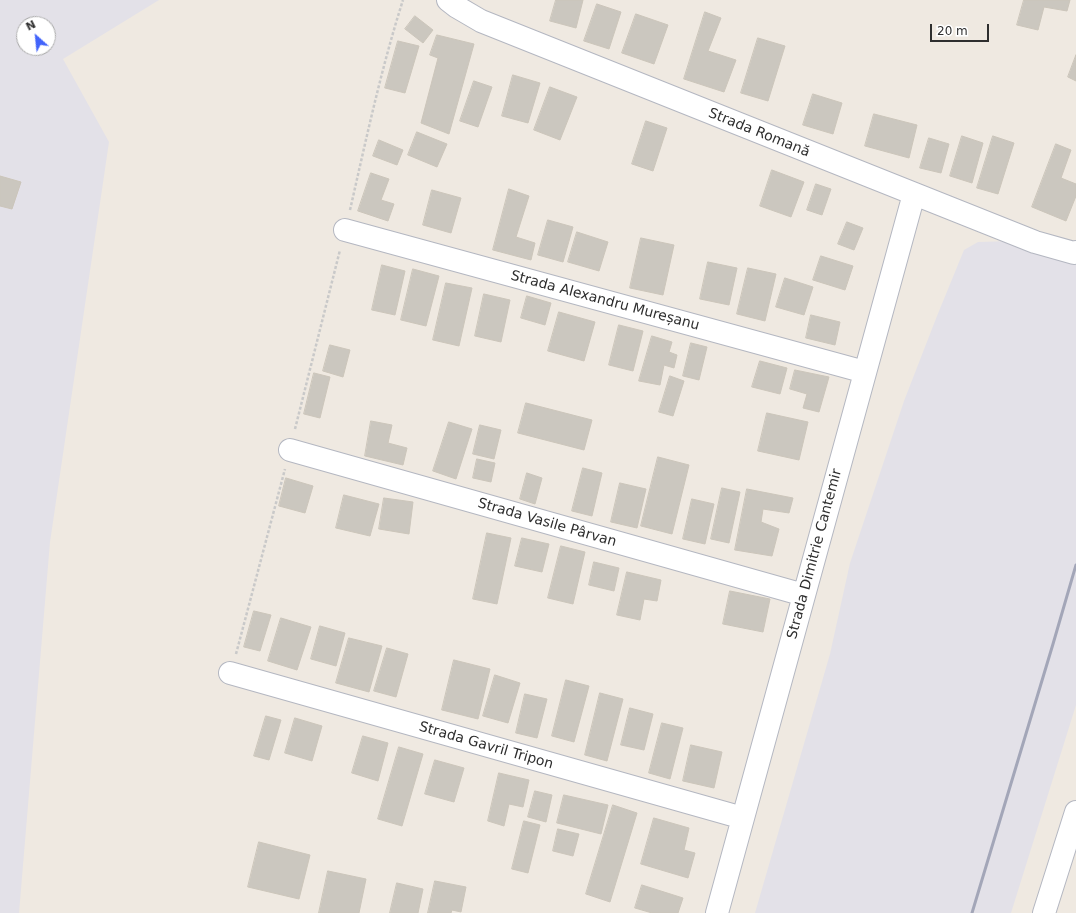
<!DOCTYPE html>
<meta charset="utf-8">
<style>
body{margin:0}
#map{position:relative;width:1076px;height:913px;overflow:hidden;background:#efe9e1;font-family:"DejaVu Sans",sans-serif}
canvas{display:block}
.north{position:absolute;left:16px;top:16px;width:40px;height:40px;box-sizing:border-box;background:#fff;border:1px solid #ababab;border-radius:50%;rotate:333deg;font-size:11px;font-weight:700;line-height:16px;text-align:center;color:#2e2e2e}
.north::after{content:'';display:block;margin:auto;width:14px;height:18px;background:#4264fb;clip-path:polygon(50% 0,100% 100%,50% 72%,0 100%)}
.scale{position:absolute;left:930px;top:24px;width:59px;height:18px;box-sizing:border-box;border:2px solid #2e2e2e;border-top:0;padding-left:5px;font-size:12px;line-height:14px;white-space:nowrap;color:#2e2e2e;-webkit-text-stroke:3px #fff;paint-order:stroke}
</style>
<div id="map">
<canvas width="1076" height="913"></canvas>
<div class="north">N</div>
<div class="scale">20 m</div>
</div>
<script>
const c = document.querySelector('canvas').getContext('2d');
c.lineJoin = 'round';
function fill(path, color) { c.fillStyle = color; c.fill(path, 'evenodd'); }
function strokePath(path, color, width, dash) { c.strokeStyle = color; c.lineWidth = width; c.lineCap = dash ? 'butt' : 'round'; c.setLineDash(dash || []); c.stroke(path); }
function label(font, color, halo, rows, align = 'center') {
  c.font = font + ' "DejaVu Sans",sans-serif'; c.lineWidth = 3; c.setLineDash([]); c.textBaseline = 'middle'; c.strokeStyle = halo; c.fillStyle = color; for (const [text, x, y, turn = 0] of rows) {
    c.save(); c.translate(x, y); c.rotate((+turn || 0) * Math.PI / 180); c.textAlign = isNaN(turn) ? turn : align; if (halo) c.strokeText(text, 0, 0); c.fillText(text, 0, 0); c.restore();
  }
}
const industrial = new Path2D(`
 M0,0H159L63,59L109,142L50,542L19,913H0ZM24,24H48V48H24Z
 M1013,241L1076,247V705L1011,913H755L830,654L850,563L904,401L937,316L964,250L978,242Z`);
const building = new Path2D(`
 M556,0H583L576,28L550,21Z
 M1024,0H1070L1067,11L1044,7L1038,30L1017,25Z
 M597,4L621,12L609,49L584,41Z
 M705,12L721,18L708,51L736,60L724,92L684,79Z
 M636,14L668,25L654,64L622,53Z
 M415,16L433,30L423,43L405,29Z
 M437,35L474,44L449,134L421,123L438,58L430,55Z
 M758,38L785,46L768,101L741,93Z
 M398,41L419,46L405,93L385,88Z
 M1076,55V81L1068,77Z
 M513,75L540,83L528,123L502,116Z
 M474,81L492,87L478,127L460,121Z
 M550,87L577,97L560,140L534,130Z
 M813,94L842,103L833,134L803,125Z
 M874,114L917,125L909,158L865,146Z
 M646,121L667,128L653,171L632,164Z
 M417,132L447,144L437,167L408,155Z
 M962,136L983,143L972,183L950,176Z
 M993,136L1014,143L998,194L977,188Z
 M929,138L949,144L941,173L920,168Z
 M379,140L403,150L397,165L373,156Z
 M1056,144L1071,150L1061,178L1076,184V196L1066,221L1032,207Z
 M772,170L804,182L791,217L760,206Z
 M371,173L389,179L381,200L394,204L388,221L358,211Z
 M0,176L21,182L12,209L0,206Z
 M816,184L831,189L822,215L807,210Z
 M509,189L529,196L516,237L535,243L531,260L493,250Z
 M432,190L461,198L451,233L423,225Z
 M548,220L573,227L563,262L538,255Z
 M847,222L863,228L854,250L838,244Z
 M577,232L608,242L599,271L568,262Z
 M641,238L674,245L663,295L630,288Z
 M821,256L853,266L845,290L813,280Z
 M708,262L737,268L729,305L700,299Z
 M382,265L405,271L395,315L372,310Z
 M748,268L776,274L765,321L737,314Z
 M413,269L439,276L426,326L401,320Z
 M785,278L813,287L804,315L776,307Z
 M446,283L472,288L459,346L433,340Z
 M484,294L510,300L501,342L475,336Z
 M527,296L551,303L545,325L521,318Z
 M559,312L595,322L584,361L548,351Z
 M811,315L840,322L835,345L806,338Z
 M619,325L643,331L633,371L609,365Z
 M652,336L672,342L669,352L677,355L674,368L664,365L660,385L639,381Z
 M691,343L707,347L699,380L683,376Z
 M330,345L350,350L343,377L323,371Z
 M760,361L787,368L780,394L752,387Z
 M795,370L829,377L819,412L803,408L807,394L790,389Z
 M314,373L330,377L320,418L304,414Z
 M670,376L684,381L673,416L659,412Z
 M526,403L592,420L584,450L518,433Z
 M767,413L808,422L799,460L758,451Z
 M371,421L392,425L388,443L407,448L403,465L365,456Z
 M449,422L472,429L456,479L433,471Z
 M480,425L501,430L494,459L473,454Z
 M658,457L689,465L672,534L641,526Z
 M477,459L495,463L491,482L473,478Z
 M583,468L602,473L592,516L572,511Z
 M527,473L542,478L535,504L520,499Z
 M286,478L313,486L305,513L279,506Z
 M620,483L646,489L637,528L611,522Z
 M722,488L740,492L729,543L711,539Z
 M747,489L793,498L789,513L763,509L761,522L779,529L772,556L735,550Z
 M344,495L379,504L370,536L336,528Z
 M384,498L413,502L409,534L379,529Z
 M692,499L714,504L705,544L683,539Z
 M487,533L511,538L497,604L473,599Z
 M522,538L549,544L542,572L515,566Z
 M561,546L585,552L573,604L548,598Z
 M594,562L619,568L614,591L589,585Z
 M627,572L661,580L657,601L644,599L640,620L617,615Z
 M730,591L770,599L763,632L723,624Z
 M254,611L271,615L260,651L244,647Z
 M281,618L311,627L297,670L268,661Z
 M320,626L345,633L336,666L311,659Z
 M349,638L382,646L369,692L336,683Z
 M387,648L408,654L396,697L374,691Z
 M454,660L490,669L478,719L442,710Z
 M495,675L520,683L508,723L483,716Z
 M566,680L589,686L574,742L552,736Z
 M600,693L623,699L607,761L585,755Z
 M525,694L547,699L537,738L516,733Z
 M630,708L653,714L644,750L621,745Z
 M266,716L281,720L269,760L254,756Z
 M295,718L322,726L312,761L285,753Z
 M662,723L683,728L670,779L649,773Z
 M363,736L388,743L378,781L352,773Z
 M691,745L722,752L714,788L683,781Z
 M399,747L423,754L402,826L378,819Z
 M435,760L464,768L454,802L425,794Z
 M499,773L529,780L523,807L509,804L504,826L488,821Z
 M535,791L552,795L546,822L528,817Z
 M564,795L608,805L601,834L557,823Z
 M613,805L637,813L610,902L586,894Z
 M654,818L689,828L684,850L695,853L688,878L641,864Z
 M524,821L540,825L528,873L512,869Z
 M558,829L579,834L573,856L553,851Z
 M259,842L310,855L299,899L248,887Z
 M328,871L366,879L359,913H319Z
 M435,881L466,887L461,912L452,910L451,913H428Z
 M397,883L423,889L418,913H390Z
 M642,885L683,898L678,913H652L635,908Z`);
const path = new Path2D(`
 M350,210C366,140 381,69 403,0
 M295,429L340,250
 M236,654L285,469`);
const minor = new Path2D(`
 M448,0L457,7L481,21L1035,242L1074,253L1076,252
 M345,230L865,372
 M290,450L804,595
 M230,673L743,818
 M717,913L914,194
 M1044,913L1076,812`);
const rail = new Path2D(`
 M972,913L1053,644L1076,565`);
const streetNames = [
 ["Strada Romană",759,133,22],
 ["Strada Alexandru Mureșanu",605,301,15],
 ["Strada Vasile Pârvan",547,523,16],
 ["Strada Dimitrie Cantemir",815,554,-75],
 ["Strada Gavril Tripon",486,746,16]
];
fill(industrial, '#e3e1e8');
fill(building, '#cbc7bf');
strokePath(building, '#cbc5ba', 1);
strokePath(minor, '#b4b7c1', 24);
strokePath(path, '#c9c9c9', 2.5, [3, 2]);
strokePath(minor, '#fff', 22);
strokePath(rail, '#a3a6b8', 3);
label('14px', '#2e2e2e', '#fff', streetNames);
</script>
